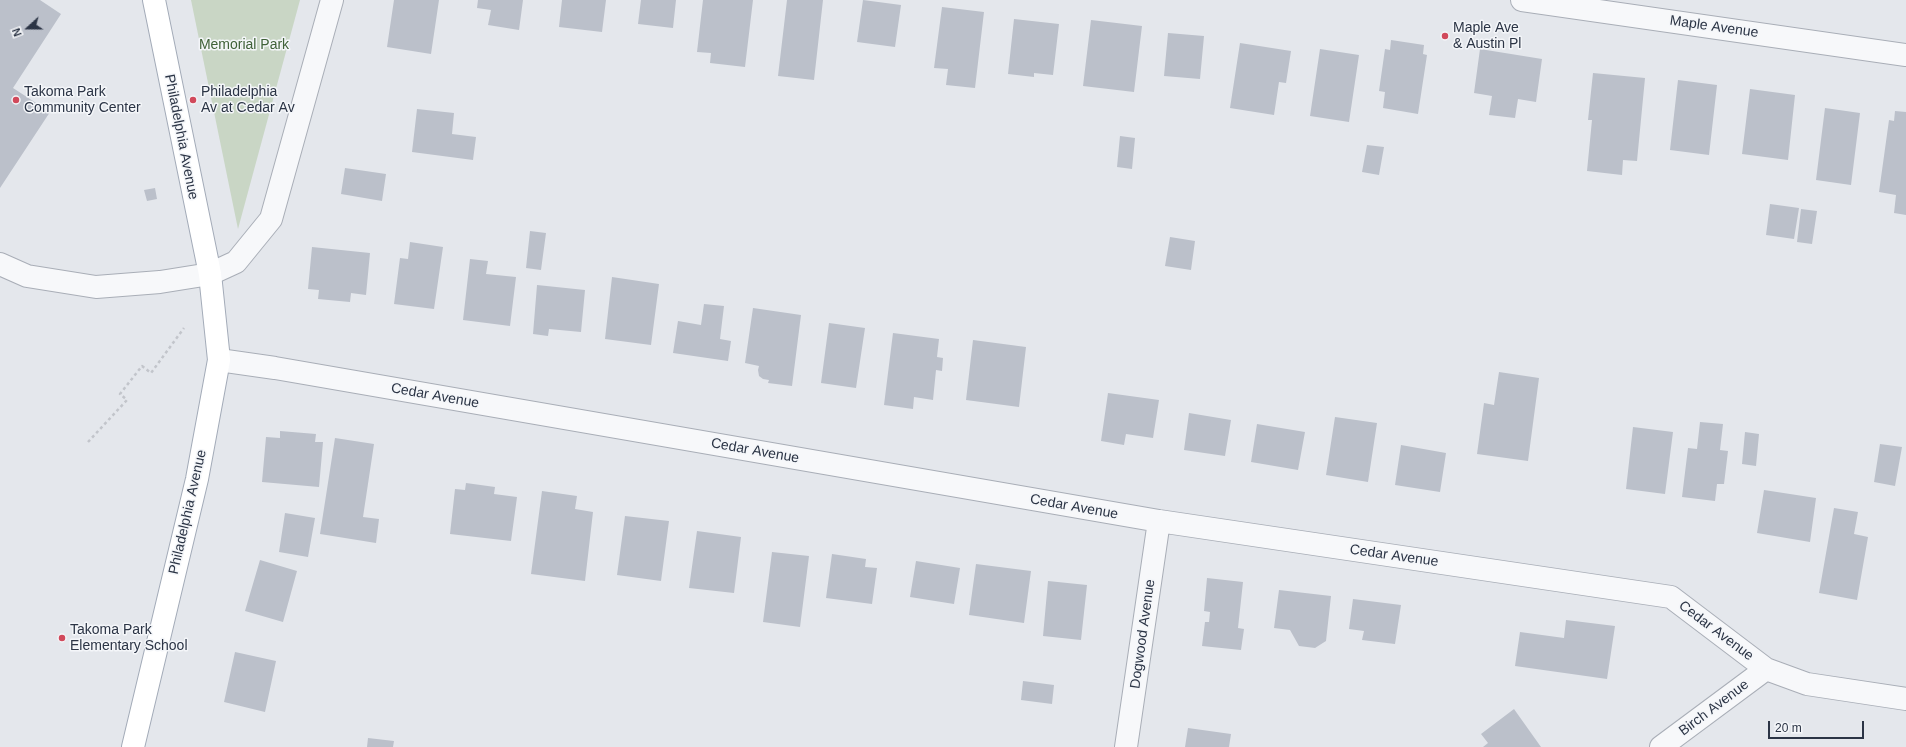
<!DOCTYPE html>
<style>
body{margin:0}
#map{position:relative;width:1906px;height:747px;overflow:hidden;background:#e4e7ec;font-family:Arial,sans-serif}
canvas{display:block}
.north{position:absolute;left:8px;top:8px;width:40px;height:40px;-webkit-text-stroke:3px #f4f6f9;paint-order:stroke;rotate:249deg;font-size:11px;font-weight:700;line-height:16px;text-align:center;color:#2b3445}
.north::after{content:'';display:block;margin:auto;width:14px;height:18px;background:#2b3445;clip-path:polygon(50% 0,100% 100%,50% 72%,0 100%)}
.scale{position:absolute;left:1768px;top:721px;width:96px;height:18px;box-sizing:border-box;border:2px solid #2b3445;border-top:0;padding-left:5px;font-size:12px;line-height:14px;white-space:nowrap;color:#2b3445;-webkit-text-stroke:3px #f4f6f9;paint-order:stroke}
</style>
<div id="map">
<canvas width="1906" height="747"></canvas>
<div class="north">N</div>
<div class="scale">20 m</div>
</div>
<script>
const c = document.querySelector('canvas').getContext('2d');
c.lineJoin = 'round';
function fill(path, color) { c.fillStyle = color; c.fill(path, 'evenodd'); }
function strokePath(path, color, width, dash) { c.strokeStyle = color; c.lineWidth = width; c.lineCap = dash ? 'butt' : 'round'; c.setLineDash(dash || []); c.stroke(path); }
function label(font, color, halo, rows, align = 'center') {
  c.font = font + ' Arial,sans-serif'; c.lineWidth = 3; c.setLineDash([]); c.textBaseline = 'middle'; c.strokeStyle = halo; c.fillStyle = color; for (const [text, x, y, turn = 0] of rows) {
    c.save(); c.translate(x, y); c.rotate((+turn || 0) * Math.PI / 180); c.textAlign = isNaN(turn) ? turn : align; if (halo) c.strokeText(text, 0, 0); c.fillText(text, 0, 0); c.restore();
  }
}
const green = new Path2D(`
 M191,0H300L238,229Z`);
const building = new Path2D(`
 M0,0H40L61,14L13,88L50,112L0,188Z
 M394,0H439L431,54L387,47Z
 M478,0H523L519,30L488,25L491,10L477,8Z
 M562,0H606L602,32L559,27Z
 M641,0H676L673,28L638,24Z
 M703,0H753L745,67L710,63L711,53L697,52Z
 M787,0H823L814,80L778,76Z
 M863,0L901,5L895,47L857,42Z
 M942,7L984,12L975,88L946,85L948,69L934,68Z
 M1014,19L1059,24L1053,75L1034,73V77L1008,74Z
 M1091,20L1142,26L1134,92L1083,86Z
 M1168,33L1204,36L1200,79L1164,76Z
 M1391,40L1424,45L1423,54L1427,55L1418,114L1383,108L1385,92L1379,91L1385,49L1390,50Z
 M1240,43L1291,51L1286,83L1279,82L1274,115L1230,108Z
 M1320,49L1359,55L1349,122L1310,116Z
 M1480,49L1542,59L1536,102L1518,99L1515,118L1489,115L1492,96L1474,93Z
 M1593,73L1645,78L1637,161L1623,160L1622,175L1587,171L1592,120H1588Z
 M1678,80L1717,85L1709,155L1670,150Z
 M1750,89L1795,95L1788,160L1742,154Z
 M1825,108L1860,113L1851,185L1816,180Z
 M417,109L454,113L452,134L476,137L473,160L412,152Z
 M1895,111L1906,112V215L1894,213L1896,195L1879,192L1889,120L1894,121Z
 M1120,136L1135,138L1132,169L1117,167Z
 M1367,145L1384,147L1379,175L1362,172Z
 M345,168L386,174L382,201L341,194Z
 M155,188L157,199L147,201L144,190Z
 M1770,204L1799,208L1794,239L1766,235Z
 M1801,209L1817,211L1812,244L1797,242Z
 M530,231L546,233L541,270L526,268Z
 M1170,237L1195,241L1191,270L1165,266Z
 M410,242L443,247L434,309L394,304L400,258L408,259Z
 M312,247L370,253L366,295L351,293L350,302L318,299L319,290L308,289Z
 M470,259L488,261L486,274L516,277L510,326L463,320Z
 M612,277L659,284L651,345L605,339Z
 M537,285L585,290L581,332L549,329L548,336L533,334Z
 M704,304L724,306L720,339L731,341L728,361L673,353L678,321L701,325Z
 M753,308L801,315L792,386L768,383L769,380L763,379L759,376L758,370L759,366L745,363Z
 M829,323L865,328L856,388L821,383Z
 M893,333L939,339L937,357L943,358L942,371L936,370L933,400L914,397L913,409L884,405Z
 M973,340L1026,347L1019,407L966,400Z
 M1499,372L1539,378L1528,461L1477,454L1484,403L1494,405Z
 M1108,393L1159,400L1153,438L1126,434L1124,445L1101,441Z
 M1189,413L1231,420L1225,456L1184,450Z
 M1335,417L1377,423L1368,482L1326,475Z
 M1700,422L1723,424L1720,450L1728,451L1724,484H1717L1715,501L1682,497L1688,448L1697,449Z
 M1257,424L1305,432L1298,470L1251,462Z
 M1633,427L1673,432L1665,494L1626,489Z
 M280,431L316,434L315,442H323L319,487L262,482L266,437L280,438Z
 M1745,432L1759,434L1756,466L1742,464Z
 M335,438L374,444L363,517L379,519L376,543L320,534Z
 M1880,444L1902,447L1895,486L1874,482Z
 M1401,445L1446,453L1440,492L1395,485Z
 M466,483L495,487L494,494L517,497L511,541L450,534L455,489L465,490Z
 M1764,490L1816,498L1810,542L1757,533Z
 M542,491L577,496L575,509L593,512L585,581L531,574Z
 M1834,508L1858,512L1854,534L1868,537L1857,600L1819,593Z
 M285,513L315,518L308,557L279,552Z
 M625,516L669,521L661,581L617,575Z
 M697,531L741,537L734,593L689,588Z
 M772,552L809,556L800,627L763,622Z
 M832,554L866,559L865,567L877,568L872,604L826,598Z
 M260,560L297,571L283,622L245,611Z
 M916,561L960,568L954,604L910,597Z
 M976,564L1031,571L1024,623L969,615Z
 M1207,578L1243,582L1238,628L1244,629L1241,650L1202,646L1205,622H1209L1210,612L1204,611Z
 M1048,581L1087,585L1081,640L1043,636Z
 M1279,590L1331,596L1326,641L1315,648L1299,646L1290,630L1274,628Z
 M1353,599L1401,605L1395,644L1362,640L1364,631L1349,629Z
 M1566,620L1615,626L1607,679L1515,666L1520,632L1564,638Z
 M235,652L276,661L265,712L224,702Z
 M1023,681L1054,685L1052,704L1021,700Z
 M1514,709L1541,747H1483L1488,743L1481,734Z
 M1188,728L1231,734L1229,747H1185Z
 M368,738L394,741L393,747H367Z`);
const path = new Path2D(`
 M88,442L127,400L120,394L142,366L151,373L184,328`);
const minor = new Path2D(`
 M1522,0L1906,55
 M0,264L27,276L96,287L160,282L210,274L236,262L271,219L332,0
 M219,360L275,368L1159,521L1671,597L1766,669L1807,684L1906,699
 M1126,747L1159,521
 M1661,747L1766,669`);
const major = new Path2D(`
 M133,747L197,479L219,360L210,274L154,0`);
const markers = [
 [1445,36,4,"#d1495b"],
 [16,100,4,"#d1495b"],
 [193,100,4,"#d1495b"],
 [62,638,4,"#d1495b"]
];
const streetNames = [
 ["Maple Avenue",1714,27,8],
 ["Philadelphia Avenue",181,137,79],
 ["Cedar Avenue",435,396,10],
 ["Cedar Avenue",755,451,10],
 ["Cedar Avenue",1074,507,10],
 ["Philadelphia Avenue",188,512,-77],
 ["Cedar Avenue",1394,556,8],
 ["Cedar Avenue",1716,631,37],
 ["Dogwood Avenue",1143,634,-82],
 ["Birch Avenue",1714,708,-37]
];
const poiNames = [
 ["Maple Ave",1453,28],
 ["& Austin Pl",1453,44],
 ["Takoma Park",24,92],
 ["Community Center",24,108],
 ["Philadelphia",201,92],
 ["Av at Cedar Av",201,108],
 ["Takoma Park",70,630],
 ["Elementary School",70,646]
];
const parkNames = [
 ["Memorial Park",244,45]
];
fill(green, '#c9d6c5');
fill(building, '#bbc0ca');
strokePath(minor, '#a9aeb7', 24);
strokePath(major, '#a3abb8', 24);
strokePath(path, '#c2c5cb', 2.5, [3, 3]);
strokePath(minor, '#f7f8fa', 22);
strokePath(major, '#fff', 22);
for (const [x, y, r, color] of markers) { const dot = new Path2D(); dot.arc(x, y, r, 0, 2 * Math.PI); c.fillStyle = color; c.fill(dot); strokePath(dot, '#f4f6f9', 1.5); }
label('14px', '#2b3445', '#f4f6f9', streetNames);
label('14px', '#2b3445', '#f4f6f9', poiNames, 'left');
label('14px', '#3f6138', '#f4f6f9', parkNames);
</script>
